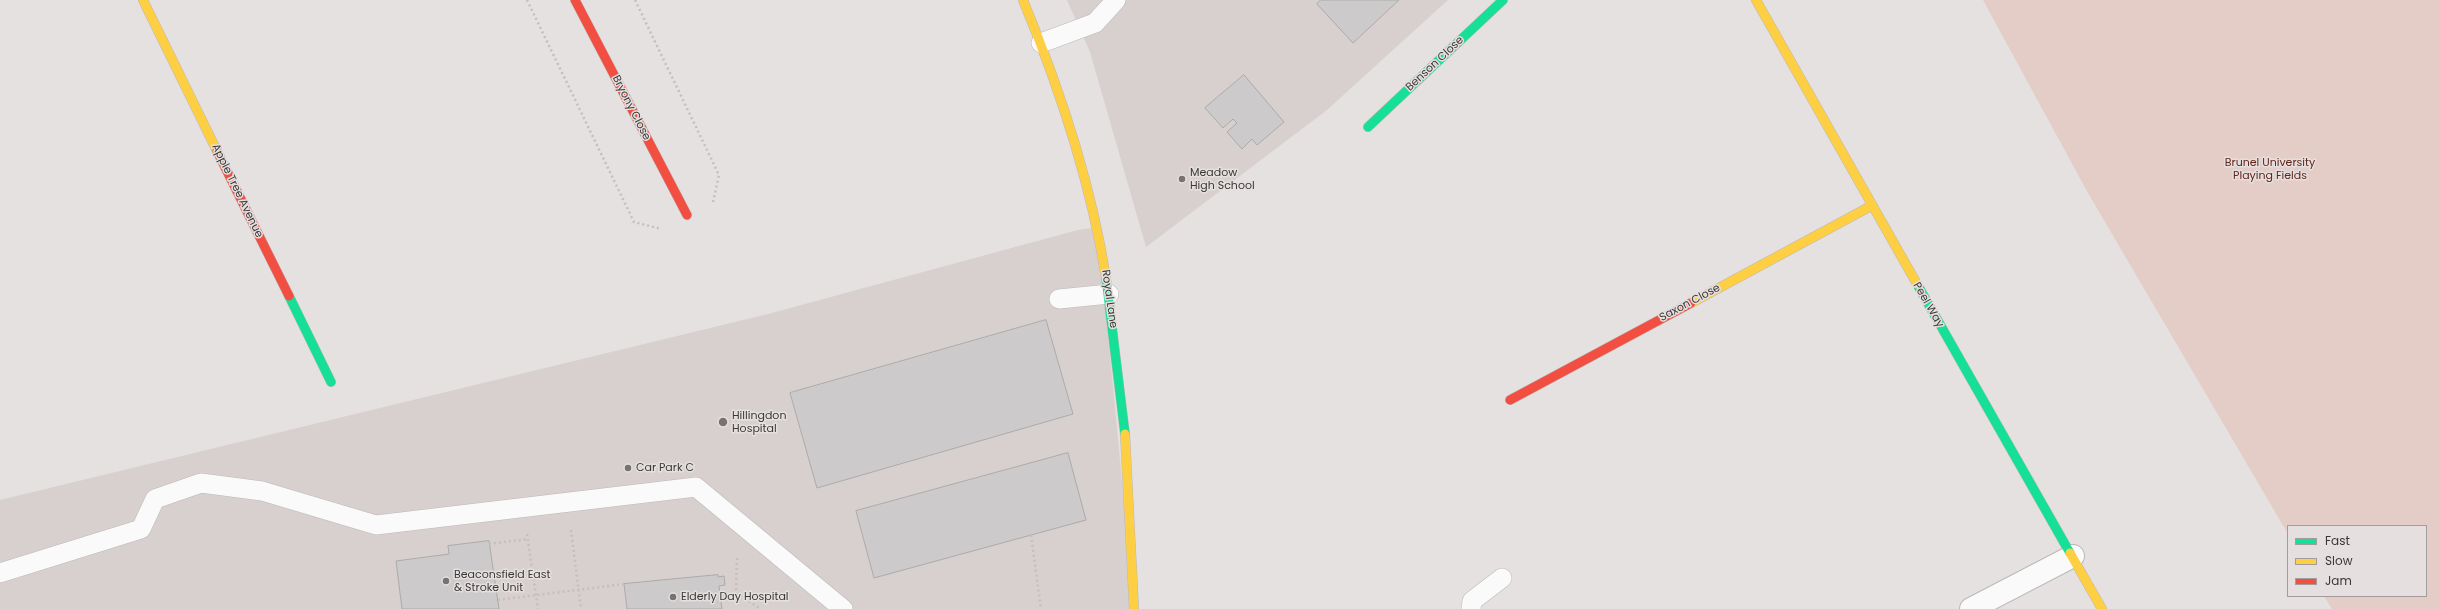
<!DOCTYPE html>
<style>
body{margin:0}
#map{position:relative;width:2439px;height:609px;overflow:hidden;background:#e4e1e0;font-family:Poppins,sans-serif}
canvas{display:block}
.legend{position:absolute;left:2287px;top:525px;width:140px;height:72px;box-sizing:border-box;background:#e5e0df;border:1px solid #a19d9c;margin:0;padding:5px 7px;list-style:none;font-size:12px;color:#3a3837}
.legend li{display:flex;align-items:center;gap:8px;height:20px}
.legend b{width:20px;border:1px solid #a19d9c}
</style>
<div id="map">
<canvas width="2439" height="609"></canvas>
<ul class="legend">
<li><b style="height:5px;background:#16e098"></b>Fast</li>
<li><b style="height:5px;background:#ffcf43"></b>Slow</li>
<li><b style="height:5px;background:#f24e42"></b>Jam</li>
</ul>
</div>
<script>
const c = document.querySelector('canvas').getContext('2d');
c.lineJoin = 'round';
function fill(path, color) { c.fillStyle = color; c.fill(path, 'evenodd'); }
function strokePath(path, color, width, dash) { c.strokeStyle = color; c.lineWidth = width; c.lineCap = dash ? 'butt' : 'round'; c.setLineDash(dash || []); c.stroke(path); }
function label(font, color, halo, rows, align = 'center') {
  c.font = font + ' Poppins,sans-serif'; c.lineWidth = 3; c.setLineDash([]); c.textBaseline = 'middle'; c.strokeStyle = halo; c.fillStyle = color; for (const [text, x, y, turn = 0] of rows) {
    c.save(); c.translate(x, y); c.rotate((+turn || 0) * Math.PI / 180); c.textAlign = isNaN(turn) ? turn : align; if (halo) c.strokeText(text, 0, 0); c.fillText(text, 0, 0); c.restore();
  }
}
const built = new Path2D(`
 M1067,0H1448L1327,110L1146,247L1090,52Z
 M1098,227L1134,609H0V500L768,314L1078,230Z`);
const green = new Path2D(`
 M1983,0H2439V609H2332L2324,596H2426V526H2288V534L2088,193Z`);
const building = new Path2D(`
 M1321,0H1399L1353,43L1317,4Z
 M1244,75L1284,122L1257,145L1252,139L1242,149L1227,132L1237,123L1233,119L1223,128L1205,108Z
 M1046,320L1073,414L817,488L790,393Z
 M1068,453L1086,520L874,578L856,511Z
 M489,541L499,609H402L396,561L449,554L448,546Z
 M718,575V577L724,576L725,585L719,586L722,609H627L624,584Z`);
const path = new Path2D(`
 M527,0L634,222L661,229
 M635,0L719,175L713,202
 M571,530L581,609
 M527,534L538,609
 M1031,535L1041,609
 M489,544L528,539
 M737,558L736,593L761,609
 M498,600L624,584`);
const lane = new Path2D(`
 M1041,43L1095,23L1116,0
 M1059,299L1109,294
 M0,573L141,529L155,499L201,483L262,491L376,525L696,487L843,609
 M1471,609L1472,601L1502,578`);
const street = new Path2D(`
 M1971,609L2073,556`);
const fast = new Path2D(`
 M1368,127L1503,0
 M1106,278L1125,434
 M1917,284L2070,553
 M289,296L331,382`);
const slow = new Path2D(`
 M143,0L217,151
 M1023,0C1060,89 1091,183 1106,278
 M1756,0L1917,284
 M1691,303L1871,206
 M1125,434L1134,609
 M2070,553L2102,609`);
const jam = new Path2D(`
 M575,0L687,215
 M217,151L289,296
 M1510,400L1691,303`);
const markers = [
 [1182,179,4,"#767372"],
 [723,422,5,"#767372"],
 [628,468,4,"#767372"],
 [446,581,4,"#767372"],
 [673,597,4,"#767372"]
];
const streetNames = [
 ["Benson Close",1435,64,-43],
 ["Bryony Close",631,108,63],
 ["Apple Tree Avenue",237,191,64],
 ["Royal Lane",1109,299,82],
 ["Saxon Close",1690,303,-28],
 ["Peel Way",1928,305,60]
];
const parkNames = [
 ["Brunel University",2270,163],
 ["Playing Fields",2270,176]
];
const poiNames = [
 ["Meadow",1190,173],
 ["High School",1190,186],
 ["Hillingdon",732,416],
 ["Hospital",732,429],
 ["Car Park C",636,468],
 ["Beaconsfield East",454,575],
 ["& Stroke Unit",454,588],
 ["Elderly Day Hospital",681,597]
];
fill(built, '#d8d0ce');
fill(green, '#e4ccc7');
fill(building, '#cccaca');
strokePath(building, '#acabaa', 1);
strokePath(lane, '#bbb9b8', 20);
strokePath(street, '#bbb9b8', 24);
strokePath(fast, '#bbb9b8', 10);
strokePath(slow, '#bbb9b8', 10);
strokePath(jam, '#bbb9b8', 10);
strokePath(path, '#c1c0c0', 2.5, [2, 3]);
strokePath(lane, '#fbfafa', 19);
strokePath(street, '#fbfafa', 22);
strokePath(fast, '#16e098', 9);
strokePath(slow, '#ffcf43', 9);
strokePath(jam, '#f24e42', 9);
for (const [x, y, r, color] of markers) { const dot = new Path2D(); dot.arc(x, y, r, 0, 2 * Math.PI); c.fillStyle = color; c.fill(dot); strokePath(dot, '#e5e0df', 1.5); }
label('11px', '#3a3837', '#e5e0df', streetNames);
label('11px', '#612419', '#e5e0df', parkNames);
label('11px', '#3a3837', '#e5e0df', poiNames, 'left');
</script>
